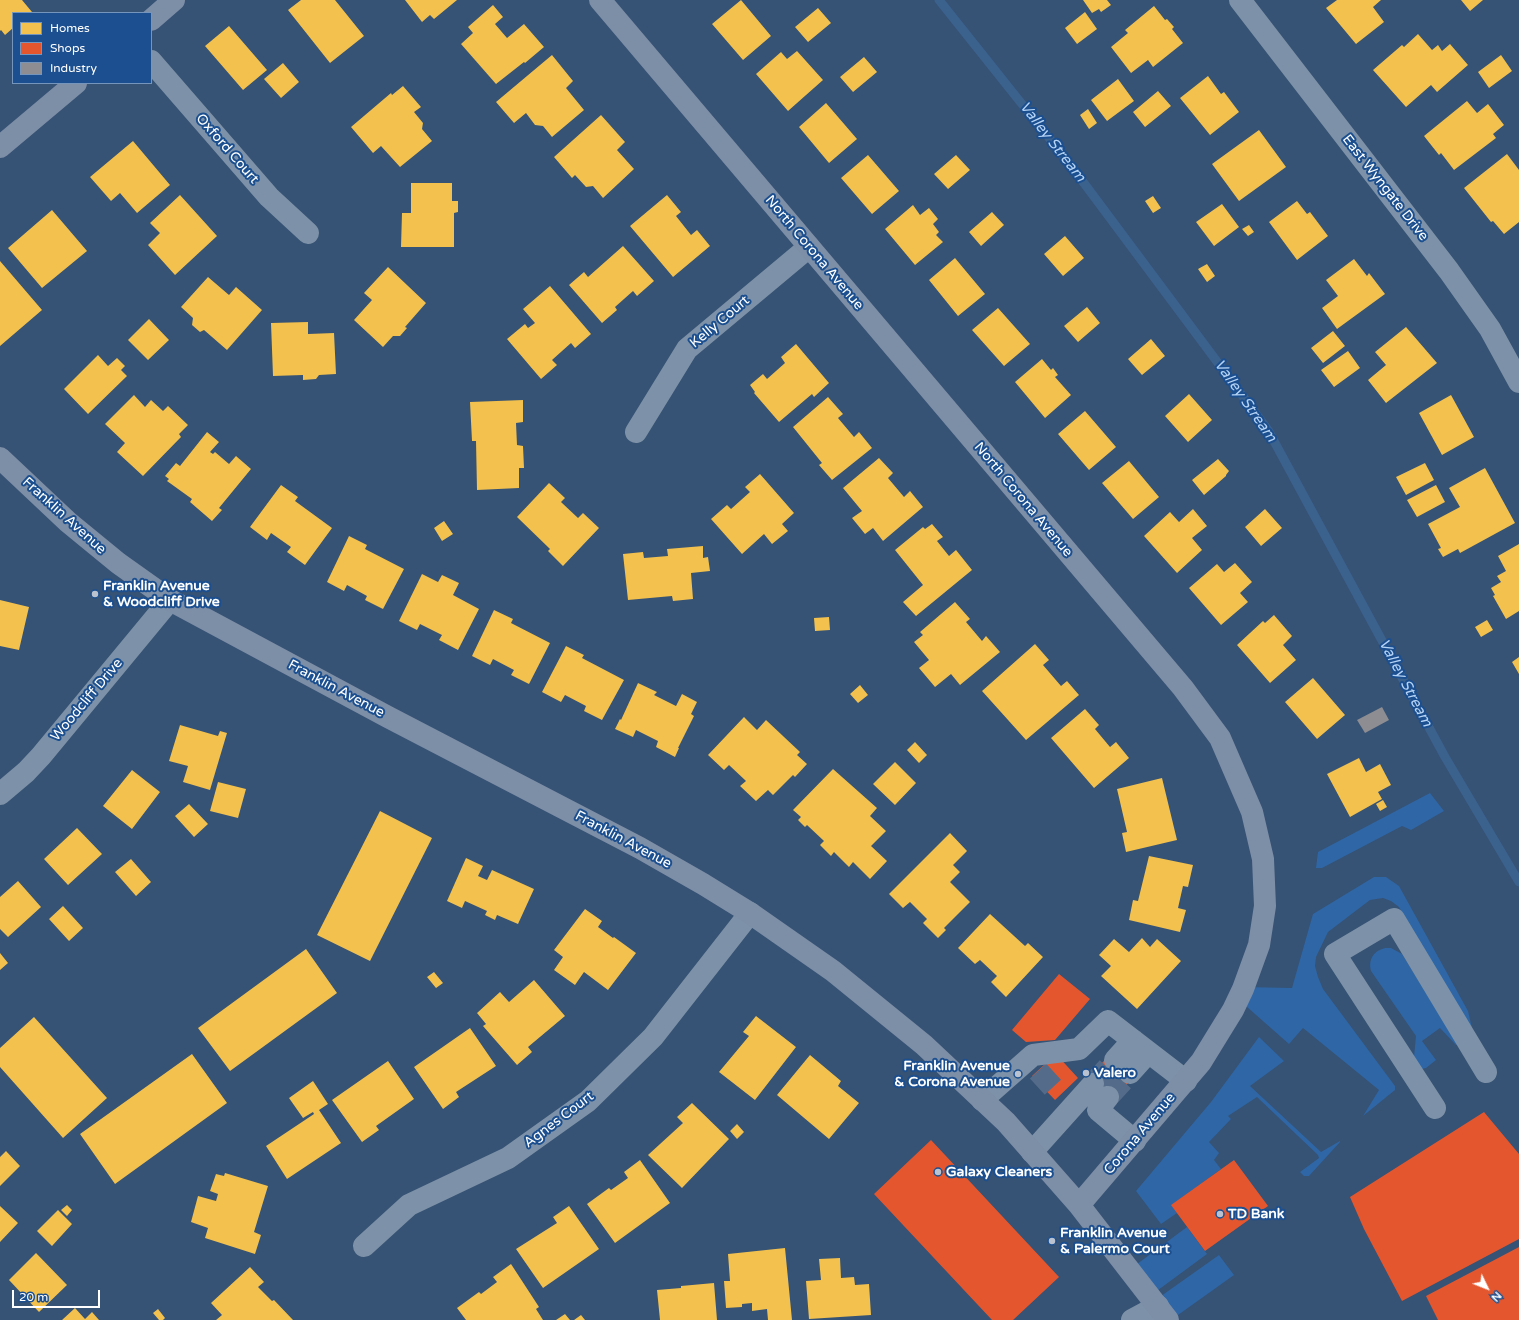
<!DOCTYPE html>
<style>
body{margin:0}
#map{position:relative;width:1519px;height:1320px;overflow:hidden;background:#365274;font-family:"Varela Round",sans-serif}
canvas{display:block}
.legend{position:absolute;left:12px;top:12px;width:140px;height:72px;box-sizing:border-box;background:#1b4f8f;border:1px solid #7695bc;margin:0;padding:5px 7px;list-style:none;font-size:12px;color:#fff}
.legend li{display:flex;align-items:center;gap:8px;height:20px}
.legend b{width:20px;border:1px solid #7695bc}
.north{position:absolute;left:1467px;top:1268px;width:40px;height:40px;-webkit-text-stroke:3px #1b4f8f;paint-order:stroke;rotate:133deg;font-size:11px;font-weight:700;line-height:16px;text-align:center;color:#fff}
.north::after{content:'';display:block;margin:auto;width:14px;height:18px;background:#fff;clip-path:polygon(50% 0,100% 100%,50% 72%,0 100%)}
.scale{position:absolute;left:12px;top:1290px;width:88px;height:18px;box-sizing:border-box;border:2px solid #fff;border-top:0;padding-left:5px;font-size:12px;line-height:14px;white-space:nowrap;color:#fff;-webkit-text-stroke:3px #1b4f8f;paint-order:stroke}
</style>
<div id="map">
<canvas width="1519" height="1320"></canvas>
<ul class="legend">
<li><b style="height:11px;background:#f2c14e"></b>Homes</li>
<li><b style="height:11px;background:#e4572e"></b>Shops</li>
<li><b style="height:11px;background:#8d8d92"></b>Industry</li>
</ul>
<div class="north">N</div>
<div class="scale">20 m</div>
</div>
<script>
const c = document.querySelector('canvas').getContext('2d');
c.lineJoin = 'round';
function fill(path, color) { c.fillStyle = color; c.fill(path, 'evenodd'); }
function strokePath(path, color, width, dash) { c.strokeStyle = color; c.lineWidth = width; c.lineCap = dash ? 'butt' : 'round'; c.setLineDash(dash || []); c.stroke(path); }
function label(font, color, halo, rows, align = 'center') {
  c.font = font + ' "Varela Round",sans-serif'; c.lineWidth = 4; c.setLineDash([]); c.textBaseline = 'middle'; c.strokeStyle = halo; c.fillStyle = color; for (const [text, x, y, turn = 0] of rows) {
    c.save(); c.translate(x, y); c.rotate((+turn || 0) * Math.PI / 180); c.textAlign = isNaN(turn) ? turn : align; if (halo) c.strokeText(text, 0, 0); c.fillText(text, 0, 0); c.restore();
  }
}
const green = new Path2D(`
 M1430,793L1444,811L1411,830L1402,826L1322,868H1316L1318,852Z
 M1374,877H1386L1399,886L1468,1011L1472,1028L1469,1034L1399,907L1391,901L1383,898L1370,900L1328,932L1316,957L1315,966L1318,977L1323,989L1395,1086V1090L1363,1116L1379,1090L1303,1028L1289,1044L1238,999L1244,987L1292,988L1313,914Z
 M1385,948H1391L1402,954L1458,1044L1456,1045L1440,1028L1422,1041L1436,1060L1426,1068L1421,1069L1414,1057L1416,1036L1371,971C1368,960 1373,951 1385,948Z
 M1259,1037L1284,1061L1250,1086L1321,1152L1340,1141V1142L1309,1176H1304L1300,1172L1319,1158L1318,1155L1257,1097L1228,1116L1231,1119L1209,1142L1219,1153L1214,1160L1221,1169L1172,1205L1177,1213L1161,1224L1136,1191L1211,1102Z
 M1187,1227L1207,1254L1150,1296L1129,1270Z
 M1219,1255L1234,1275L1171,1320L1154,1301Z`);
const homes = new Path2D(`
 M0,0H22L32,12L31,13H13V28L5,35L1,30L0,31Z
 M301,0H335L364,36L330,63L288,10Z
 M405,0H457L434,19L430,15L422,22Z
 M741,0L771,36L743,60L712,24Z
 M1083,0H1107L1111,5L1101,12L1099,9L1092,13Z
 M1337,0H1381L1373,7L1384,22L1356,44L1326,8Z
 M1461,0H1483L1470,11Z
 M493,5L503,17L495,24L507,38L524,24L544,47L525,63L524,62L496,84L461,44L473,33L468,27Z
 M1154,6L1165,20L1167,19L1174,27L1172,29L1183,43L1153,67L1148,60L1131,73L1111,47L1128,33L1125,30Z
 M818,8L831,23L808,42L795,27Z
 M1085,12L1097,29L1077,44L1065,28Z
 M229,26L267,70L243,90L205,46Z
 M1418,34L1432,50L1438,45L1442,51L1450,44L1468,65L1437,92L1431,85L1406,107L1373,70L1402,45L1404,47Z
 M797,51L823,80L788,111L756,74L781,52L787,59Z
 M552,55L573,81L566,88L584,110L552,137L543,126L535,125L526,113L514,123L496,102Z
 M1501,55L1512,71L1489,88L1478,72Z
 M864,57L877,72L853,92L840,77Z
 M283,63L299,82L281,98L264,79Z
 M1208,76L1221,94L1224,92L1239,112L1210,135L1180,98Z
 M1118,79L1134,101L1107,121L1091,100Z
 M403,86L421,107L414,112L423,123L422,129L432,141L400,167L381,146L373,153L351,127L391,93L392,95Z
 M1158,91L1171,106L1145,127L1133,112Z
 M1467,101L1477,113L1488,104L1504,125L1493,134L1496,138L1454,170L1441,153L1439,155L1424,136Z
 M826,103L857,139L829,163L799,127Z
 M1088,109L1097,123L1089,129L1080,115Z
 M601,115L625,142L617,150L634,169L603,198L593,186L586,187L575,175L572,178L554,157Z
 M1259,130L1286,167L1239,201L1212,164Z
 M133,141L170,185L137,213L120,193L111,201L90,177Z
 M1507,154L1519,170V222L1504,234L1493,221L1491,222L1464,188Z
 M868,155L899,191L872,214L841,178Z
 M956,155L970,170L948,189L934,174Z
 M411,183H452V201H458V212L454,213V247H401L402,213H411Z
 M180,195L217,236L175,275L148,245L160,233L150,223Z
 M667,195L681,212L676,216L691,235L697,230L710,246L673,277L630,226Z
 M1153,196L1161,208L1153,213L1145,201Z
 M1297,201L1307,214L1310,212L1328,236L1297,260L1269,222Z
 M1222,204L1239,227L1214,246L1196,222Z
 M913,205L920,215L929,208L938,219L933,224L939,232L936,235L943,242L915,265L885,229Z
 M52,210L87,251L42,288L8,248Z
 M992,212L1004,225L981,246L969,232Z
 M1249,225L1254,232L1248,236L1242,229Z
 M1065,236L1084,258L1063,276L1044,254Z
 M623,246L654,281L637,296L633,291L615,307L617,310L602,323L569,285L584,272L588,277Z
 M955,258L985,294L958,316L929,280Z
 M1354,259L1367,276L1369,273L1385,294L1337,329L1322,308L1338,296L1326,280Z
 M0,261L42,310L0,346Z
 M1207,264L1215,276L1207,282L1198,269Z
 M388,267L426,303L405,327L407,328L400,336H393L383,347L354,320L372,300L364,293Z
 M208,277L229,295L236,287L262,310L227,350L204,330L200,332L192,325L193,318L181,307Z
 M550,286L591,334L575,348L571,343L552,360L557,365L541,379L507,339L525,324L528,328L535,323L523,309Z
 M1087,307L1100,323L1078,342L1064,326Z
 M998,308L1030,344L1004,366L972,330Z
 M149,319L169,340L148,360L128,340Z
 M308,322V334L334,333L336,374L319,375L316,379L303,380V375L273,376L271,323Z
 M1406,327L1437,363L1386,403L1368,380L1386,365L1375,352Z
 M1333,331L1345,346L1323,363L1311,348Z
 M1151,339L1165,356L1142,375L1128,359Z
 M796,344L829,383L814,397L812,394L779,422L754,393L755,392L750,385L763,374L767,379L785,363L781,357Z
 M1348,351L1360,368L1334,387L1321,370Z
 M98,355L108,366L117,358L125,366L121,370L127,376L88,414L64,389Z
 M1042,359L1051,370L1053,368L1058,375L1055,377L1071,395L1045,418L1015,382Z
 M1189,394L1212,420L1188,442L1165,416Z
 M134,395L145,407L151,400L163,411L168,406L188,425L179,434L181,437L143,476L117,452L125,443L105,424Z
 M1451,395L1474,437L1442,455L1419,413Z
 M828,397L843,414L838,418L854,437L859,432L872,448L832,480L819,465L822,463L793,427Z
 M523,400V422L516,423L517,445L523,446L524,468H519V488L477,490L476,441H472L470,402Z
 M1085,411L1116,447L1089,470L1058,434Z
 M207,432L219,442L210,452L213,454L215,452L229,464L236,456L251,469L219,508L222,510L212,521L190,502L192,499L167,481L169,479L165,476L176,463L180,466Z
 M879,458L893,473L888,478L904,497L910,491L923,507L883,541L873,528L865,534L852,518L862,511L843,488Z
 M1218,459L1229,471L1226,475V476L1204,495L1192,480Z
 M1129,461L1159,497L1133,519L1102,483Z
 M1425,463L1434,480L1406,495L1396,477Z
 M1485,468L1515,523L1460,553L1458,549L1443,557L1438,549L1441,548L1428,524L1460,507L1449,488Z
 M760,474L794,513L782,524L788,531L772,544L764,534L742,554L711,519L727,505L731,509L750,492L745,487Z
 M549,483L565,498L561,502L578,518L583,513L599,528L563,566L548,551L550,549L517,517Z
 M281,485L298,497L295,501L332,528L305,565L287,552L291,547L271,533L267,540L250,527Z
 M1436,485L1445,502L1417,517L1407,500Z
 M1193,509L1207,526L1192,538L1202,550L1177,573L1144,536L1170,512L1179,522Z
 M1265,509L1282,528L1261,546L1245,527Z
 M444,521L453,534L442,541L434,528Z
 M932,524L943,537L937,541L949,556L956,550L972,570L916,616L903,602L923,585L895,550L923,527L925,529Z
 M349,536L367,545L365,549L404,569L383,609L365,600L367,596L347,585L344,591L327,582Z
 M1519,544V611L1506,619L1493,596L1495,595L1491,588L1501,582L1497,576L1506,571L1498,556Z
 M703,546V558L708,557L710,571L691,573L693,599L673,601L672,596L628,600L623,554L643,552L644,558L668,556L667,549Z
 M1235,563L1252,582L1240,593L1248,602L1221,625L1189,588L1217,564L1224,572Z
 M422,574L438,582L442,575L459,583L453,595L479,609L458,650L439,640L442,635L420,624L417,630L399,621Z
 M0,600L29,607L19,650L0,646Z
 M955,602L970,619L966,622L982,641L986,636L1000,652L960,685L951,674L935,687L919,668L929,660L914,642L923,635L920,632Z
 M494,610L513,619L511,623L550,643L529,684L511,675L514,670L493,659L490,665L472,656Z
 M1274,615L1292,636L1283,645L1296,660L1270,683L1237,645L1263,621L1265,623Z
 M829,617L830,630L815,631L814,618Z
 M1487,620L1493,630L1481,637L1475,627Z
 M1035,644L1049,660L1043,665L1061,686L1067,681L1079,695L1026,740L982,691Z
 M566,646L584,655L582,658L624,680L602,720L584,711L586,706L565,695L561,702L542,692Z
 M1519,657V674L1512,662Z
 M1313,678L1345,715L1317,739L1285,702Z
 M638,683L657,692L654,695L676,706L682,694L697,702L691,714L694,716L678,748H679L675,757L656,747L658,741L636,730L633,737L615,729L620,719L621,720Z
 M860,685L868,695L858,703L850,694Z
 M1085,709L1099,725L1095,729L1110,747L1116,742L1129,758L1094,788L1051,738Z
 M744,717L757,730L766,720L800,752L797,755L807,764L795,777L793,775L773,795L768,790L756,801L740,786L746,781L729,765L724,770L708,755Z
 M180,725L218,736L220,731L227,733L210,790L183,782L188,766L169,761Z
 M915,742L927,755L919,763L907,750Z
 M1359,758L1366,772L1380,764L1391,785L1378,792L1382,799L1350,817L1327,774Z
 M895,762L916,783L895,805L873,784Z
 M833,769L877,808L870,816L886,831L871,846L887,861L870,879L853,862L849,867L834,852L831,856L820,845L824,841L807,825L805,827L798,820L801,817L793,810Z
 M132,770L160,792L132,829L103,806Z
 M1162,778L1177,840L1126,852L1122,833L1127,832L1117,789Z
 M218,782L246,789L238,818L210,811Z
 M1383,800L1387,807L1380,811L1376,804Z
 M189,804L208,824L194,837L175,816Z
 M380,811L432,838L370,961L317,935Z
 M77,828L102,854L68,885L44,859Z
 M950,833L967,851L953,865L960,872L950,882L970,902L944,928L946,930L938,938L923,923L927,919L910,902L903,908L889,894Z
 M1149,856L1193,865L1188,887L1183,886L1178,908L1186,910L1180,932L1129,920L1133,900L1138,901Z
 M466,858L483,866L478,876L487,880L492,870L534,889L518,924L497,915L495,920L485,915L487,911L465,901L462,908L447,901Z
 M131,859L151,882L136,896L115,872Z
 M18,881L41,907L8,937L0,929V897Z
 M63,906L83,928L69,941L49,919Z
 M585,909L602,921L598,927L613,938L614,937L636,953L608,990L584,972L575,985L554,970L563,957L554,950Z
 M990,914L1025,946L1028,943L1043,957L1006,997L991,982L997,976L980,960L975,964L958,948Z
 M1142,938L1150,947L1157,939L1181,961L1137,1009L1101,976L1111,966L1099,955L1114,939L1129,952Z
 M306,949L337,993L230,1071L198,1028Z
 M0,953L8,963L0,970Z
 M434,972L443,983L436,988L427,977Z
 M534,980L565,1016L528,1047L532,1052L517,1065L483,1026L486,1024L477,1013L500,992L509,1002Z
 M756,1016L796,1047L755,1100L719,1072L749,1036L743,1032Z
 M34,1017L107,1098L63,1138L0,1067V1048Z
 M470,1028L496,1066L456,1092L459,1097L443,1109L414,1067Z
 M192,1054L227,1103L115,1184L80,1134Z
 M810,1055L841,1081L838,1086L859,1103L829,1139L777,1095Z
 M388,1061L414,1099L376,1126L379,1130L362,1142L332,1100Z
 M313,1081L328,1104L319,1110L341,1143L287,1179L266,1146L314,1114L313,1112L303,1118L289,1098Z
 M692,1103L729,1139L682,1188L648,1155L683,1123L677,1117Z
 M737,1124L744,1132L737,1139L730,1131Z
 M6,1151L20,1166L0,1186V1157Z
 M640,1160L670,1203L615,1243L587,1204L609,1188L611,1190L628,1178L624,1172Z
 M225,1173L268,1186L254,1232L261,1235L255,1254L205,1238L208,1228L191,1222L198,1196L216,1201L218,1194L210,1191L216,1174L224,1176Z
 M67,1205L72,1210L67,1216L61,1210Z
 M0,1206L18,1223L0,1242Z
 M569,1206L599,1249L543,1288L516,1249L557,1223L553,1217Z
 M58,1210L72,1224L52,1246L37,1231Z
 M785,1248L792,1320H768L767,1309L752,1311V1303L742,1304V1307L726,1308L724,1281H730L728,1254Z
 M36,1253L67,1285L39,1312L9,1280Z
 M840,1258L841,1278L854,1277L855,1285L869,1284L871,1315L809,1319L806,1281L821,1280L819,1259Z
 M511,1264L539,1307L536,1309L543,1320H466L457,1308L479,1292L481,1294L497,1282L493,1277Z
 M250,1267L264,1282L258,1287L272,1301L274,1300L293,1320H216L222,1315L211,1303Z
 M714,1283L717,1320H660L657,1290L681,1288V1286Z
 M75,1308L85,1319L92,1312L99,1320H62Z
 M158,1309L165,1318L163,1320H159L153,1313Z
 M565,1314L570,1320H556Z
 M581,1315L585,1320H574Z`);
const shops = new Path2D(`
 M1059,974L1090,999L1055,1040L1026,1042L1012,1030Z
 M1056,1054L1078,1078L1055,1100L1032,1076Z
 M1109,1055L1134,1076L1113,1101L1088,1079Z
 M1484,1112L1519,1154V1239L1402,1301L1364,1229L1350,1197Z
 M931,1140L1059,1277L1013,1320H992L874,1194Z
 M1234,1160L1268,1206L1205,1251L1171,1205Z
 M1519,1247V1320H1438L1426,1296Z`);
const industry = new Path2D(`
 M1382,707L1389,720L1365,733L1357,720Z`);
const stream = new Path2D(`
 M939,0L1069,163L1268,430L1445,757L1519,882`);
const minorTunnel = new Path2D(`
 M1038,1071L1060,1095
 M1093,1084L1115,1060
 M1108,1097L1130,1073`);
const minor = new Path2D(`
 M1240,0L1449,271L1490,329L1519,382
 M151,61L269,197L308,233
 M636,432L687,349L809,247
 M0,794L26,772L41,756L170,600
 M1115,1060L1133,1040
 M1130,1073L1148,1053
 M1108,1097L1098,1110L1135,1141
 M982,1100L1033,1055L1079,1049L1108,1021L1186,1081
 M1435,1108L1335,954L1394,919L1486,1072
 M1032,1152L1093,1084
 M364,1246L409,1205L508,1158L588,1101L653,1037L750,913
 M1132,1320L1158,1306`);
const major = new Path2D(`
 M600,0L1183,688L1220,738L1252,812L1263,859L1265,906L1259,945L1243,989L1233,1010L1201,1062L1079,1205
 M151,20L174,0
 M0,147L76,83
 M0,458L68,522L118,563L170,600L388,717L640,848L703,884L750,913L833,971L924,1045L1006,1122L1079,1205L1168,1320`);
const markers = [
 [95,594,4,"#b9c2ce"],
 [1086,1073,4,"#b9c2ce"],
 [1018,1074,4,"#b9c2ce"],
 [938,1172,4,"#b9c2ce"],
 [1220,1214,4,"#b9c2ce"],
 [1052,1241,4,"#b9c2ce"]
];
const streetNames = [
 ["Oxford Court",227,149,49],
 ["East Wyngate Drive",1385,188,52],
 ["North Corona Avenue",814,253,50],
 ["Kelly Court",720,322,-40],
 ["North Corona Avenue",1023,500,50],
 ["Franklin Avenue",64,516,42],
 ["Franklin Avenue",336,689,28],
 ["Woodcliff Drive",87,700,-50],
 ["Franklin Avenue",623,840,28],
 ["Agnes Court",559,1120,-37],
 ["Corona Avenue",1140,1134,-50]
];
const poiNames = [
 ["Franklin Avenue",103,586],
 ["& Woodcliff Drive",103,602],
 ["Franklin Avenue",1010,1066,"right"],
 ["& Corona Avenue",1010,1082,"right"],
 ["Valero",1094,1073],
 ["Galaxy Cleaners",946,1172],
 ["TD Bank",1228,1214],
 ["Franklin Avenue",1060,1233],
 ["& Palermo Court",1060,1249]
];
const waterNames = [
 ["Valley Stream",1052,142,52],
 ["Valley Stream",1245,401,55],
 ["Valley Stream",1405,683,62]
];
fill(green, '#2f66a5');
fill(homes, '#f2c14e');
fill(shops, '#e4572e');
fill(industry, '#8d8d92');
strokePath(stream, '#3b618d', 9);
strokePath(minorTunnel, '#546c89', 22, [22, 11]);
strokePath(minor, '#7d92a8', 22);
strokePath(major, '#7d8ea7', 22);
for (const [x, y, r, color] of markers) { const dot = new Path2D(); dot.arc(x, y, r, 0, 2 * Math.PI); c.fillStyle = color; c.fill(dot); strokePath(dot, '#1b4f8f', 1.5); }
label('14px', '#fff', '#1b4f8f', streetNames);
label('bold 14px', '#fff', '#1b4f8f', poiNames, 'left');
label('italic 15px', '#b5d3f5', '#1b4f8f', waterNames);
</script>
